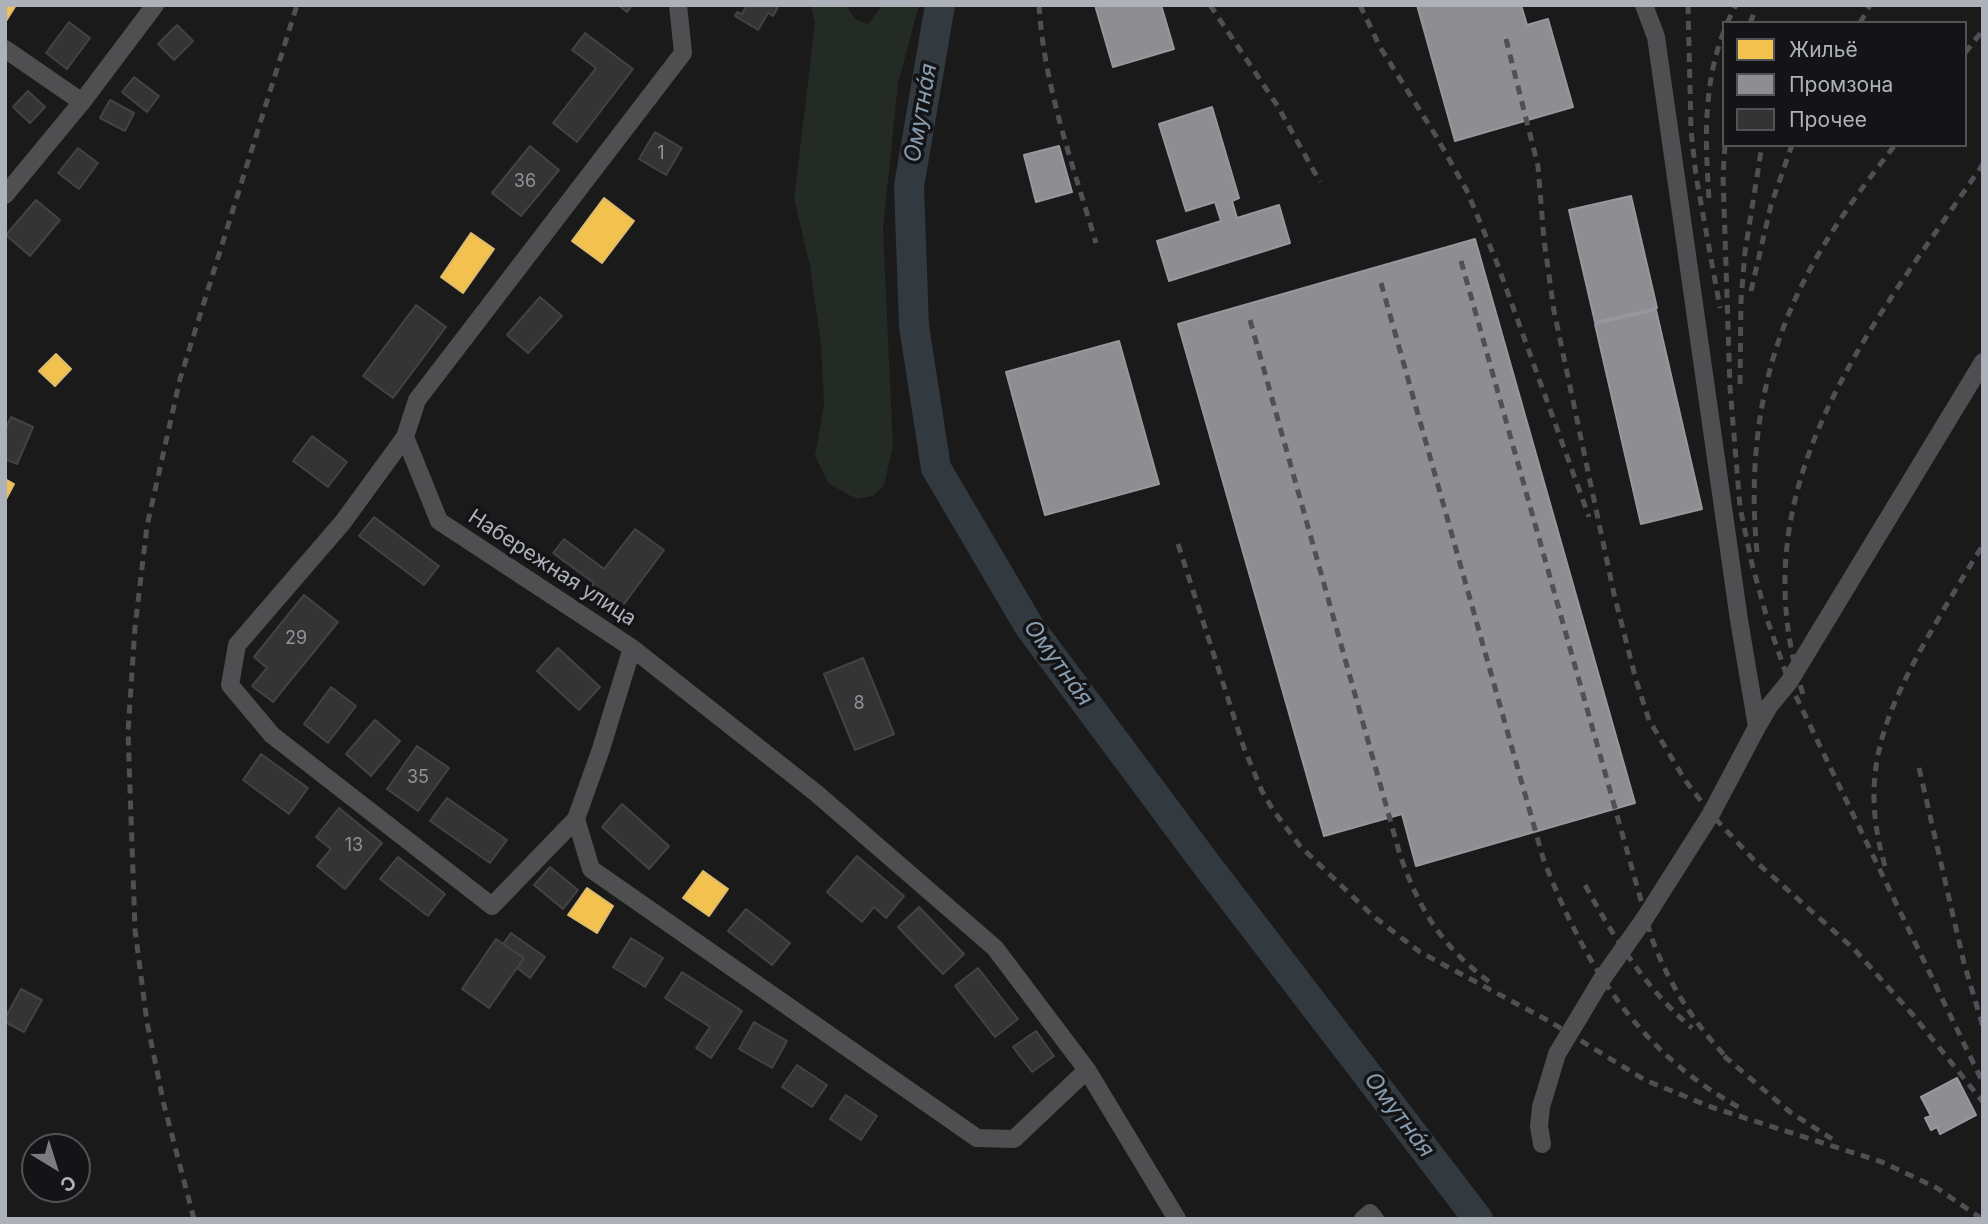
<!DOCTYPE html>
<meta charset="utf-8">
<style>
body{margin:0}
#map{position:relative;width:1988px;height:1224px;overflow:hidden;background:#1a1a1a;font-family:Inter,sans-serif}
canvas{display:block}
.frame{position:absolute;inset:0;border:7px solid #adb1b9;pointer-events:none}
.legend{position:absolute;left:1722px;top:21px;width:245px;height:126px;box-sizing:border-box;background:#141416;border:2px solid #515357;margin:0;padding:9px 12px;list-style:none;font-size:21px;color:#adb1b9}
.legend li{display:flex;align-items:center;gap:14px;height:35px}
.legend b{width:35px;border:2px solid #515357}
.north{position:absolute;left:21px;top:1133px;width:70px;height:70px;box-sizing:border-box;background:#141416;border:2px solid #515357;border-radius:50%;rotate:142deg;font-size:19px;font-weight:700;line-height:28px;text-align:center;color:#adb1b9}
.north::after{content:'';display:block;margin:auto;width:24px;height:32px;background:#7a7c81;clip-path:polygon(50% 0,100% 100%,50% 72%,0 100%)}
</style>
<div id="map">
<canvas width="1988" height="1224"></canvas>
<div class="frame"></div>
<ul class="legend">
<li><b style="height:19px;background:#f2c14e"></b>Жильё</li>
<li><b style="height:19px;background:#8d8d92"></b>Промзона</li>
<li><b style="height:19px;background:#343435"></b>Прочее</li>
</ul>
<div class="north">С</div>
</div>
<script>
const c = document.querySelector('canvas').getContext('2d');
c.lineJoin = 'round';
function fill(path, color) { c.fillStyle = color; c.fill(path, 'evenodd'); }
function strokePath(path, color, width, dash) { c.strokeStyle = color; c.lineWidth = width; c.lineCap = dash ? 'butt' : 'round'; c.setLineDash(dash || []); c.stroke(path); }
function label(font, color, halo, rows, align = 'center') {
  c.font = font + ' Inter,sans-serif'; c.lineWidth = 7; c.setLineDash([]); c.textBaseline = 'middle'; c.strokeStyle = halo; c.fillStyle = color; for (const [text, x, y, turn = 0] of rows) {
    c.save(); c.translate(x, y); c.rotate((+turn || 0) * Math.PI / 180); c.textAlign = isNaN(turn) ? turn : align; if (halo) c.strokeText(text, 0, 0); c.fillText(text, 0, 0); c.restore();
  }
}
const green = new Path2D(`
 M811,5H846L855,19L868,24L882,5H919L898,83L883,229L893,446L884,485L873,496L856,499L828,483L815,455L824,405L821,345L810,266L794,199L815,23Z`);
const homes = new Path2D(`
 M5,5H16L6,21L5,20Z
 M604,198L634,221L602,263L572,241Z
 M471,233L494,249L463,293L441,277Z
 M56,354L71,369L55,386L39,371Z
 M5,479L14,484L5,501Z
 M703,871L728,889L709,916L683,898Z
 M587,888L613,906L597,933L568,915Z`);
const industry = new Path2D(`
 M1095,5H1161L1174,49L1113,67Z
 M1417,5H1521L1527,25L1548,19L1573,107L1455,141Z
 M1212,107L1239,198L1232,201L1237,218L1279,205L1290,243L1169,281L1157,241L1221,221L1215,202L1186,211L1159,124Z
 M1059,146L1072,192L1036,202L1024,155Z
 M1631,196L1657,308L1595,322L1569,210Z
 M1475,239L1635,803L1416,866L1402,814L1324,836L1178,324Z
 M1656,310L1702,509L1641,524L1595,324Z
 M1119,341L1159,484L1045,515L1006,372Z
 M1957,1078L1976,1115L1940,1134L1937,1127L1931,1130L1925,1118L1931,1116L1921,1097Z`);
const river = new Path2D(`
 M940,5L909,186L914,326L936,468L1029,626L1203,860L1478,1219`);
const building = new Path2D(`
 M618,5H632L627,12Z
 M747,5H774L778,7L773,16L768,13L758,30L735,16L737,12L742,14Z
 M69,22L90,38L67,69L46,53Z
 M177,25L193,41L174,60L158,44Z
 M585,33L633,69L577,142L553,123L596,68L572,50Z
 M134,77L159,96L147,112L122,92Z
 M28,91L45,107L30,123L13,107Z
 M110,100L134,113L125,131L100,118Z
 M655,132L682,148L666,175L639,159Z
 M530,146L559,170L521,216L492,193Z
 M78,148L98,163L79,189L58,173Z
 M36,200L60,220L30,256L6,235Z
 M540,297L562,316L528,353L507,335Z
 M416,305L446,327L393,398L363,376Z
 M11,417L33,427L17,464L5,459V430Z
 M312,436L347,462L328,487L293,461Z
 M374,517L439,566L424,585L359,536Z
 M635,529L664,550L615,616L585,594L594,583L553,553L564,539L604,569Z
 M304,595L338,622L273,702L252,686L267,668L254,657Z
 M558,648L600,687L579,710L537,671Z
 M863,658L894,734L855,750L824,674Z
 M331,687L356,706L328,743L304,724Z
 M375,720L400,741L371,776L346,754Z
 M417,746L449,768L418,811L387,789Z
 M261,754L308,788L289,814L243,780Z
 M447,798L507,840L490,863L430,821Z
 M622,804L669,846L649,869L602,827Z
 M339,808L382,843L345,889L317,866L331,849L316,837Z
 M857,856L904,896L886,918L874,907L862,922L827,892Z
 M398,857L445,894L428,916L380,879Z
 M550,867L578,890L563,909L534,885Z
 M919,907L964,954L943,974L898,927Z
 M746,909L790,943L772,965L728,931Z
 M511,933L545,957L530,978L517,968L524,958L503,944Z
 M631,938L663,958L645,987L613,967Z
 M496,939L524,958L489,1008L462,989Z
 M978,968L1018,1019L995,1037L955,986Z
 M682,972L742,1011L711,1058L696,1048L710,1027L665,998Z
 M21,989L42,1000L24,1032L5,1022V1018Z
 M754,1022L787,1041L772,1068L739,1049Z
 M1036,1031L1054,1056L1032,1072L1013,1047Z
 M797,1065L827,1085L812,1107L782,1087Z
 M846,1095L877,1116L861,1140L830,1119Z`);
const minor = new Path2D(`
 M678,5L683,53L417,400L405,437L439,521L632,648L816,793L995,948L1087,1070L1177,1219
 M5,49L82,102
 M5,195L82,102L155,5
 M405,437L343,522L237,645L230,685L272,735L492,906L576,819
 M632,648L601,749L576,819L591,869L977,1138L1014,1139L1087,1070
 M1757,727L1770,705L1789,682L1983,362
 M1542,1144L1539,1126L1541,1107L1557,1054L1602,979L1645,918L1711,814L1757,727L1739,620L1656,37L1644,5
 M1363,1219L1370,1213L1375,1219`);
const rail = new Path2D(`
 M1039,5C1044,87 1073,165 1096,243
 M1210,5L1277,105L1320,182
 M1360,5L1380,47L1436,136L1467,191L1497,263L1589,517
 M1688,5L1691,130L1696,176L1720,308
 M1727,23L1736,5
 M1750,23L1755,11
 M1860,23L1870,5
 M1506,39L1538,166L1544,240L1554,311L1614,594L1636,680L1649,720L1685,780L1711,814L1754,860L1854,949L1913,1015L1983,1102
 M1965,53L1983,30
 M1725,145L1723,176L1730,387L1740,507L1752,564L1768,622L1789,682L1983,1083
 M1709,198C1705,141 1703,85 1724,31
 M1461,261L1651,936C1669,985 1695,1025 1731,1062
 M1381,283L1543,858C1584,965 1640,1055 1744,1110
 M1751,291L1771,205L1792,145
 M1250,320L1400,855C1420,911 1442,947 1491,983
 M1740,384L1741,300L1745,252L1762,145
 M1178,544L1244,748L1262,791L1273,810L1300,846L1373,916L1420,952L1547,1020L1645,1080L1711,1107L1882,1162L1937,1188L1982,1219
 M1757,552C1748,462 1760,369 1801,287C1825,237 1860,190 1895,145
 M1803,694C1735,485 1873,326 1983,164
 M1919,768L1964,963L1983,1027
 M1885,866C1860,781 1880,725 1920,651C1940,615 1961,580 1983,545
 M1585,885C1614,938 1646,989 1692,1028
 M1724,1056L1790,1112L1832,1139
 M194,1219L164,1105L147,1022L135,930L128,732L135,627L147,526L180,379L297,5`);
const numberNames = [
 ["1",661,154],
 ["36",525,182],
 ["29",296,639],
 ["8",859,704],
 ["35",418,778],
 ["13",354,846]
];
const streetNames = [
 ["Набережная улица",552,568,33]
];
const waterNames = [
 ["Омутна́я",921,113,-80],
 ["Омутна́я",1058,663,54],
 ["Омутна́я",1399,1115,53]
];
fill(green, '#242a24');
fill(homes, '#f2c14e');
strokePath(homes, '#ddbc6e', 2);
fill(industry, '#8d8d92');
strokePath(industry, '#97989e', 2);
strokePath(river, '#32393f', 30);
fill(building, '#343435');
strokePath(building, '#434346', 2);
strokePath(minor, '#4f4f52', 18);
strokePath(rail, '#505053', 5, [9, 7]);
label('18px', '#8f9298', null, numberNames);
label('21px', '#adb1b9', '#141416', streetNames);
label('italic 23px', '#889db0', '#141416', waterNames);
</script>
